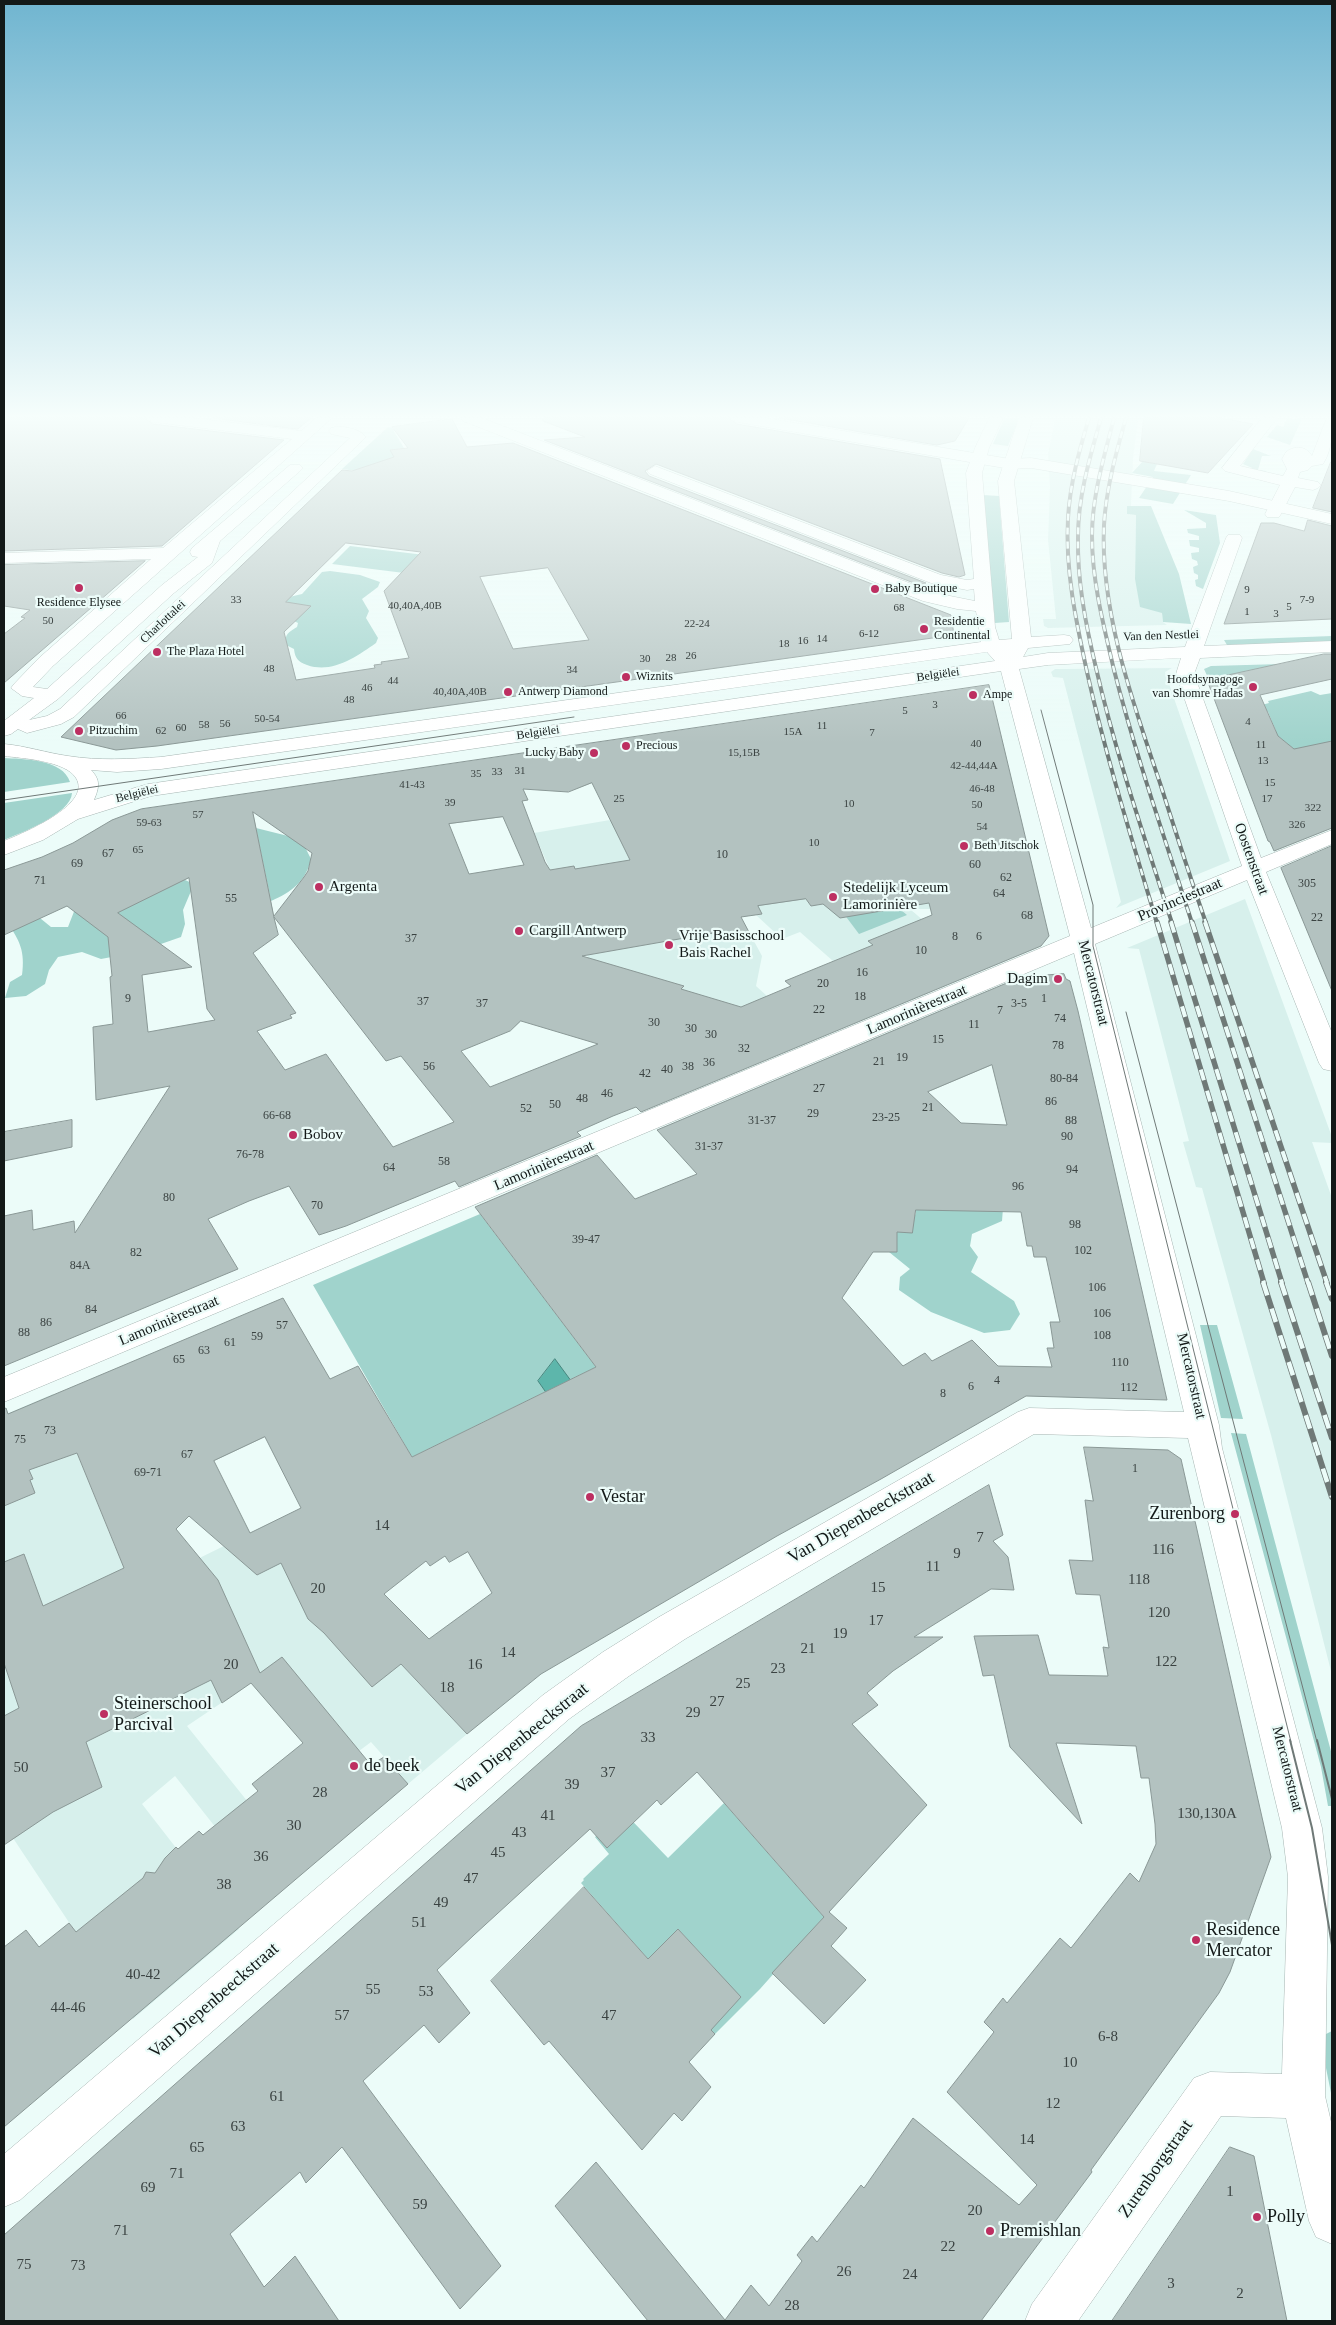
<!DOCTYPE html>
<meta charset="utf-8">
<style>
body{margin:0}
#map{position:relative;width:1336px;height:2325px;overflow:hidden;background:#ecfcf9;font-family:Georgia,serif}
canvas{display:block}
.frame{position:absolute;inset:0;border:5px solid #131918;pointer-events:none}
</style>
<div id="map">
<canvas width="1336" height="2325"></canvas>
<div class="frame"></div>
</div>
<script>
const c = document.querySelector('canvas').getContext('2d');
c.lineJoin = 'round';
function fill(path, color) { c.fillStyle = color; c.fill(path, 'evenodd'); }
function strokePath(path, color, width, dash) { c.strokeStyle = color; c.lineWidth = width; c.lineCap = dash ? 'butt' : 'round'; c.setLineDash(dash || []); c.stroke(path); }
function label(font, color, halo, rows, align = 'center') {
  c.font = font + ' Georgia,serif'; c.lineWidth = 4.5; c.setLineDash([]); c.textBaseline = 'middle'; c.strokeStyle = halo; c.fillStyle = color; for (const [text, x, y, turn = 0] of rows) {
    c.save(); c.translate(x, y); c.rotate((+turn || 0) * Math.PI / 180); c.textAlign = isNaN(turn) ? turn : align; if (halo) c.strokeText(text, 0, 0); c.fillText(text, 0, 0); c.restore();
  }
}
const built = new Path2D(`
 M1055,419H1138L1133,459L1131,506H1127V514L1136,515L1135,579L1162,613L1163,622L1167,625L1048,628L1044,626L1043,619H1056L1048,540L1050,487L1048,454Z
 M1172,668L1165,672L1230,861L1116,908L1121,902L1063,678L1053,677L1051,672L1055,669Z
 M677,804L945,909H910L932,928L833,961L800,932L782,939L756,915L741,917L762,956L756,986L810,1035L590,962L534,833L610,820Z
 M1245,899L1332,1137V1143L1312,1142L1332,1198V1675L1271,1435L1202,1188L1196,1187L1183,1142L1189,1141L1139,949L1127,948Z
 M53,1394L115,1547L146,1533L165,1575L301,1508L401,1664L467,1734L408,1784L371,1742L359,1751L332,1718L301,1741L251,1683L187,1726L252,1807L235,1852L175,1776L142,1804L239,1929L133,2019L13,1838L4,1844V1415Z`);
const green = new Path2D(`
 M1287,418L1302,419L1290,445L1267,437L1277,425L1283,427Z
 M1004,419H1019L1008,446L993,444Z
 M388,427L392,428L404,448L391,450L400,455L371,473L342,469Z
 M1253,449L1271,456H1262L1258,470L1266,471L1264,475L1252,471V468L1243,464Z
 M1143,461L1157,464L1154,471L1191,475L1173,504L1139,498L1153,477L1132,473Z
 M983,495L999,496L1009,622L995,623Z
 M1127,506H1151L1179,574L1191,624L1163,622L1162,613L1140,607L1135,579L1136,515L1127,514Z
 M1184,510L1216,515L1220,543L1203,589L1196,586L1195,580L1198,579V575L1194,573L1193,567L1198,565L1197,561L1192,559L1191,553L1199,552V548L1190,546L1189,540H1199V536L1188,533L1187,529L1206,528V523Z
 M350,546L458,559L436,577L332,564Z
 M330,571L360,575L380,582L378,587L362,599L369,611L366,618L378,638L376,643C356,657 332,674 307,665C298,662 295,658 294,649L286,645C284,634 289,632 297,627L298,623L288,618L285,598L302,594L322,572Z
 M1332,636V642L1227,645L1224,640Z
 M1281,664L1209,680L1204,669L1211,666Z
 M1311,691L1320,695L1332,693V741L1300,754L1274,733L1276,731L1268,712L1258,706L1269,703L1268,701Z
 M4,758C23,759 63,759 70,782L4,792Z
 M72,793C71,814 21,833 4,840V803Z
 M256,828L292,837L305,847L311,859C306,881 292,892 271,901Z
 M176,876L194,884L183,910L185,924L181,937L138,952L101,959L82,952L58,957L49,970L45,984L26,996L5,998L10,982L22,975C25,951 20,941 7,922L35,914L51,927H68L75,909Z
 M889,900L907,915L859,934L844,914Z
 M915,1201L1003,1208L1002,1221L972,1234L970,1246L978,1257L971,1272L1014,1301L1020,1314L1010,1330L984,1333L931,1312L899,1290L900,1277L910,1269L889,1252L900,1224L912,1221L916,1213Z
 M480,1214L596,1367L412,1457L313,1285Z
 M1200,1325H1217L1243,1419L1221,1418Z
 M1231,1433L1246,1434L1332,1755V1806H1328L1321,1767Z
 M614,1802L668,1858L724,1803L824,1917L760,1989L715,2034L711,2030L716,1970L678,1929L648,1959L581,1883L584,1880L583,1879L609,1854L595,1837L610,1823Z
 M1332,2031V2098L1326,2068L1324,2035Z`);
const water = new Path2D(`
 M555,1359L577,1389L552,1401L538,1381Z`);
const building = new Path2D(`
 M4,418H144L153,424L284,440L162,546L4,551Z
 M213,418H311L298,429Z
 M544,418H728L737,424L940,459L965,575L959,577L942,573L656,464L645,471L649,476L926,583L919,585L544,440L585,437L543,421Z
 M780,418H969L955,441L937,445Z
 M1144,418H1221L1253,424L1208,473L1140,461Z
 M452,419L467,447L513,443L951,615L954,635L157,746L116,750L61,737L342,470L352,471L394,457L390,450L408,448L392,427ZM346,543L421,552L384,591L409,658L381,662L382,664L374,665L375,668L296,680L284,632L311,606L286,602ZM548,568L589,640L513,649L480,577Z
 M1331,462H1332V512L1313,508Z
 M1308,520L1332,526V619L1224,624L1261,523H1274L1304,531Z
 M145,561L106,595L4,683V634L25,618L21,617L30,610L4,606V565Z
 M1324,654H1332V679L1260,695L1278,736L1294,749L1332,741V828L1274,851L1270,842L1268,841L1207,680Z
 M989,685L1049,936L1041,946L641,1112L636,1107L613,1116L577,1132L581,1136L459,1187L455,1181L346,1226L319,1235L289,1186L249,1201L208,1219L238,1269L4,1366V1216L32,1210L33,1230L74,1221L75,1233L170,1086L96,1100L93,1027L113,1024L110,977L112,976L108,937L67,906L4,935V870L42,857L73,843L112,820L141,809ZM592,783L630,860L575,869L574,866L550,870L545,862L522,801L528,800L523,789L568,792ZM253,812L312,853L308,871L304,877L274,916ZM503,817L524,865L469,874L449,824ZM189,878L207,1009L215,1020L148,1032L142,975L192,967L118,913ZM806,899L811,906L823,904L840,918L929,903L932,915L868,941L873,945L785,981L791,986L741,1007L681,989L684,986L582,956L719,932L723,938L750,934L741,917L762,914L758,906ZM274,917L386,1061L401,1056L454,1122L393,1147L326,1054L285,1070L257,1031L292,1018L290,1015L296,1013L253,953L278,935ZM521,1021L598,1044L490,1087L461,1051L510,1031Z
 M1332,846V991L1281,868Z
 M1064,974L1066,979L1070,981L1078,1011L1167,1400L1026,1396L881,1479L777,1536L541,1674L467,1734L401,1664L372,1687L324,1633L308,1619L281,1563L257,1575L189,1516L176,1529L218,1580L260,1673L282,1657L371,1765L384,1757L408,1784L4,2127V1947L26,1930L39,1947L69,1923L76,1932L143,1878L146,1872L155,1873L165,1858L176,1847L178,1849L199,1831L203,1835L258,1791L252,1784L303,1743L251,1683L222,1703L211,1680L86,1742L102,1787L53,1812L4,1845V1716L19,1708L4,1663V1562L24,1554L43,1606L124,1568L77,1453L29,1470L33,1479L30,1480L35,1493L4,1506V1409L6,1408L8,1414L283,1298L330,1379L358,1366L412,1457L596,1367L475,1207L597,1155L635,1199L697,1174L657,1130L1021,977ZM992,1065L1007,1125L961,1123L928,1092ZM916,1210L1021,1212L1027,1246H1032L1034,1257H1046L1060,1322H1050L1054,1348H1047L1052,1367L998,1366L972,1340L932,1361L925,1353L903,1366L842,1298L873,1252H897V1232L912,1233ZM265,1437L301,1508L250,1533L214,1461ZM468,1552L492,1593L429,1639L384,1594L426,1561L430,1566L445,1556L449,1562Z
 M72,1120V1147L4,1161V1132Z
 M1084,1447L1168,1450L1181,1459L1271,1857L1230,1972L1219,1993L1091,2170L1092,2172L981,2321H648L555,2206L596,2162L725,2320L751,2285L769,2306L802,2261L797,2255L812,2236L817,2242L861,2185L864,2188L913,2118L1019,2205L1037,2185L947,2092L994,2032L984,2022L1003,1998L1007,2003L1060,1938L1071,1948L1130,1873L1139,1882L1156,1844L1155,1824L1149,1778H1141L1136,1746L1056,1743L1082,1824L1010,1747L994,1675L983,1676L974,1636L1038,1635L1049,1675L1108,1676L1103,1647L1109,1648L1100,1595L1076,1594L1069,1560L1093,1561L1085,1500L1093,1501Z
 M989,1485L1003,1535L993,1541L1008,1557L1014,1590L991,1589L914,1637H943L893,1671L867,1693L878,1705L852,1724L927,1805L829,1912L847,1928L831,1946L866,1980L824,2024L772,1973L824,1917L697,1772L661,1805L657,1800L607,1848L590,1829L474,1935L437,1970L470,2013L439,2043L424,2025L363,2081L501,2266L460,2309L342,2147L306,2183L300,2172L230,2234L264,2287L295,2256L339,2321H4V2235L581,1726Z
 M584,1887L648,1959L678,1929L741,1997L711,2030L715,2034L689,2062L711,2087L682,2121L674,2113L642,2150L549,2041L544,2045L491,1981Z
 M1230,2147L1254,2156L1287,2321H1112Z`);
const minor = new Path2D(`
 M146,418H193L301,431L316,418H332L53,666L33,687L47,689L162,585L198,557L192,556L190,552L192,548L290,465H300L303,468L300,471L220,541L212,563L174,593L58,699L29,720L47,716L60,709L350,438L331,434L329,431L331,428C342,425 359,428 366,437L74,717L61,724L27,733L18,729L11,734L4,736V721L34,698L22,696L11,688L14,684L39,658L151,559L4,563V553L163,548L292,439L153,422Z
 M461,418H482L935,593L975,601L974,589L967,590L931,583L650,474L647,471L655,466L660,468L941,575L967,580L974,579L966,473L975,448L989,418H1003L989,448L982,473L995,627L999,640L1012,639L998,481L1019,418H1033L1014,481L1031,637L1064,635L1070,636L1073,640L1070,644L1028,648L1023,657L1048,653L1185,647L1226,538L1228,535H1240L1242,538L1204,646L1332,641V652L1200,658L1194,674L1261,858L1332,830V844L1266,872L1332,1033V1071L1323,1069L1319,1063L1247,880L1095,944L1219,1425L1222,1448L1322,1828L1328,1877L1325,2096L1332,2126V2244L1316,2237L1309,2221L1286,2118L1221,2116L1078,2321H1025L1032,2304L1194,2078L1210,2072L1282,2074L1288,1877L1282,1828L1188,1438L1034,1434L685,1639L629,1676L569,1719L20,2200L4,2207V2154L543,1695L603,1652L659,1617L1018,1412L1029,1408L1184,1412L1074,953L4,1402V1377L1070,936L1001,671L151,796L78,819L43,840L4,855V841C21,834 93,805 76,778C66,761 22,758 4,756V744C26,746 47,753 68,756C99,761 130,759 161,757L981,642L976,611L957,609L923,601L463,421ZM987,652L995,661L148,784L94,800C99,788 101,780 91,770L117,772L161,769ZM1181,658L1176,674L1242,866L1091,928L1019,669L1048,665Z
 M1262,418H1277L1240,466L1283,476L1287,469L1282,459L1286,452C1295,445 1306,446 1312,456L1325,422L1327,419L1332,418C1332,435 1332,450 1323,464L1312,466L1308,470L1300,472L1298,478L1318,482L1321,485L1318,488L1313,490L1295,487L1281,514L1279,517H1267L1265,514L1280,485L1225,471L1222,468Z`);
const major = new Path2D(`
 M730,418H766L1010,459L1031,458L1229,491L1332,514V524L1229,501L1031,468L1010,469L737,422Z`);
const tramFar1 = new Path2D(`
 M1041,710L1093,905V946L1291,1742
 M4,800L574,717
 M1126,1012L1317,1742`);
const tram = new Path2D(`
 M1290,1740L1312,1828L1332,1945
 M1317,1740L1332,1799`);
const railFar2 = new Path2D(`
 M1089,418C1079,451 1070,484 1068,518C1065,570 1076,621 1087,672C1106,757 1132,840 1157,923
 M1101,418C1090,457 1078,496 1078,537C1077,581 1086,626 1096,668C1116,755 1145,839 1172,923
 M1114,418C1104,457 1092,496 1092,536C1092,582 1104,627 1114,670C1136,756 1165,839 1192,923
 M1126,418C1116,453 1106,489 1104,525C1100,611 1133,703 1160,783C1175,830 1190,877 1206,923`);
const railFar1 = new Path2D(`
 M1157,922L1264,1283
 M1171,922L1282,1283
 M1192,922L1308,1283
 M1205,922L1327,1283`);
const rail = new Path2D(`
 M1263,1282L1332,1497
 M1281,1282L1332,1438
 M1308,1282L1332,1356
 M1326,1282L1332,1299`);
const markers = [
 [79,588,5,"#bd2f61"],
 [875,589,5,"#bd2f61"],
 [924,629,5,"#bd2f61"],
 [157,652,5,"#bd2f61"],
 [626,677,5,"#bd2f61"],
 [1253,687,5,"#bd2f61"],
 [508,692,5,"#bd2f61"],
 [973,695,5,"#bd2f61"],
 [79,731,5,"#bd2f61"],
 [626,746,5,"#bd2f61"],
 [594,753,5,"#bd2f61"],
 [964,846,5,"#bd2f61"],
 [319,887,5,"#bd2f61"],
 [833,897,5,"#bd2f61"],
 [519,931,5,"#bd2f61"],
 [669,945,5,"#bd2f61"],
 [1058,979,5,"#bd2f61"],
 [293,1135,5,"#bd2f61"],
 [590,1497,5,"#bd2f61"],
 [1235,1514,5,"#bd2f61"],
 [104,1714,5,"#bd2f61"],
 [354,1766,5,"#bd2f61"],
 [1196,1940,5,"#bd2f61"],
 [1257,2217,5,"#bd2f61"],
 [990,2231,5,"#bd2f61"]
];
const farNumbernames = [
 ["9",1247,590],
 ["33",236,600],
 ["7-9",1307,600],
 ["40,40A,40B",415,606],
 ["5",1289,607],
 ["68",899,608],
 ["1",1247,612],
 ["3",1276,614],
 ["50",48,621],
 ["22-24",697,624],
 ["6-12",869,634],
 ["14",822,639],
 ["16",803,641],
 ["18",784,644],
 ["26",691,656],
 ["28",671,658],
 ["30",645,659],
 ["48",269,669],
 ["34",572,670],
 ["44",393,681],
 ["46",367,688],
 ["40,40A,40B",460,692],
 ["48",349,700],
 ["3",935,705],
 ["5",905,711],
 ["66",121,716],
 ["50-54",267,719],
 ["4",1248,722],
 ["56",225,724],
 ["58",204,725],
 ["11",822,726],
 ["60",181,728],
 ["62",161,731],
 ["15A",793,732],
 ["7",872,733],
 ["40",976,744],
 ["11",1261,745],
 ["15,15B",744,753],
 ["13",1263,761],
 ["42-44,44A",974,766],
 ["31",520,771],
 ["33",497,772],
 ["35",476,774],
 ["15",1270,783],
 ["41-43",412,785],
 ["46-48",982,789],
 ["25",619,799],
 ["17",1267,799],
 ["39",450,803],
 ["10",849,804],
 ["50",977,805],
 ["322",1313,808],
 ["57",198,815],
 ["59-63",149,823],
 ["326",1297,825],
 ["54",982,827],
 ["10",814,843],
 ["65",138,850]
];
const farPoinames = [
 ["Baby Boutique",885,589],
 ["Residence Elysee",79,603,"center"],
 ["Residentie",934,622],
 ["Continental",934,636],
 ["The Plaza Hotel",167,652],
 ["Wiznits",636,677],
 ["Hoofdsynagoge",1243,680,"right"],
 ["van Shomre Hadas",1243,694,"right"],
 ["Antwerp Diamond",518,692],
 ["Ampe",983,695],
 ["Pitzuchim",89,731],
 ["Precious",636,746],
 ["Lucky Baby",584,753,"right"],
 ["Beth Jitschok",974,846]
];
const farStreetnames = [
 ["Charlottalei",163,622,-43],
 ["Van den Nestlei",1161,636,-2],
 ["Belgiëlei",938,675,-8],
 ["Belgiëlei",538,733,-8],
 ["Belgiëlei",137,794,-14]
];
const numberNames = [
 ["67",108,854],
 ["10",722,855],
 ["69",77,864],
 ["60",975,865],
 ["62",1006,878],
 ["71",40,881],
 ["305",1307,884],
 ["64",999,894],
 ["55",231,899],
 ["68",1027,916],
 ["22",1317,918],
 ["8",955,937],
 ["6",979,937],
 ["37",411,939],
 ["10",921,951],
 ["16",862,973],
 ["20",823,984],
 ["18",860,997],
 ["9",128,999],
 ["1",1044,999],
 ["37",423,1002],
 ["37",482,1004],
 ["3-5",1019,1004],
 ["22",819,1010],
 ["7",1000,1011],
 ["74",1060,1019],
 ["30",654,1023],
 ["11",974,1025],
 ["30",691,1029],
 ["30",711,1035],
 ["15",938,1040],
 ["78",1058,1046],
 ["32",744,1049],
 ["19",902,1058],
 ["21",879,1062],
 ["36",709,1063],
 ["56",429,1067],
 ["38",688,1067],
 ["40",667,1070],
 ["42",645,1074],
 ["80-84",1064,1079],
 ["27",819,1089],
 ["46",607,1094],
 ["48",582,1099],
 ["86",1051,1102],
 ["50",555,1105],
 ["21",928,1108],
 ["52",526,1109],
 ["29",813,1114],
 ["66-68",277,1116],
 ["23-25",886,1118],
 ["31-37",762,1121],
 ["88",1071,1121],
 ["90",1067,1137],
 ["31-37",709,1147],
 ["76-78",250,1155],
 ["58",444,1162],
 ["64",389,1168],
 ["94",1072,1170],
 ["96",1018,1187],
 ["80",169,1198],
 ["70",317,1206],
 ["98",1075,1225],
 ["39-47",586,1240],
 ["102",1083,1251],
 ["82",136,1253],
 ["84A",80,1266],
 ["106",1097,1288],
 ["84",91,1310],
 ["106",1102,1314],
 ["86",46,1323],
 ["57",282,1326],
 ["88",24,1333],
 ["108",1102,1336],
 ["59",257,1337],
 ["61",230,1343],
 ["63",204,1351],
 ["65",179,1360],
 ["110",1120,1363],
 ["4",997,1381],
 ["6",971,1387],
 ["112",1129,1388],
 ["8",943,1394],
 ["73",50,1431],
 ["75",20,1440],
 ["67",187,1455],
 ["1",1135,1469],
 ["69-71",148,1473]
];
const streetNames = [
 ["Oostenstraat",1251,859,70],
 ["Provinciestraat",1180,900,-23],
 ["Mercatorstraat",1093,983,76],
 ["Lamorinièrestraat",917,1010,-23],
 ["Lamorinièrestraat",544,1166,-23],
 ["Lamorinièrestraat",169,1321,-23],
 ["Mercatorstraat",1191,1376,77],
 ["Mercatorstraat",1287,1769,76]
];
const poiNames = [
 ["Argenta",329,887],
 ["Stedelijk Lyceum",843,888],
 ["Lamorinière",843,905],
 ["Cargill Antwerp",529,931],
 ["Vrije Basisschool",679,936],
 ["Bais Rachel",679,953],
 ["Dagim",1048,979,"right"],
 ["Bobov",303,1135]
];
const nearNumbernames = [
 ["14",382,1526],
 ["7",980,1538],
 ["116",1163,1550],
 ["9",957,1554],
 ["11",933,1567],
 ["118",1139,1580],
 ["15",878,1588],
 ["20",318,1589],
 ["120",1159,1613],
 ["17",876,1621],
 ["19",840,1634],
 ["21",808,1649],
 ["14",508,1653],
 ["122",1166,1662],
 ["20",231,1665],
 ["16",475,1665],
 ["23",778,1669],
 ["25",743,1684],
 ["18",447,1688],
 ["27",717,1702],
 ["29",693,1713],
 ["33",648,1738],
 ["50",21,1768],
 ["37",608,1773],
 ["39",572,1785],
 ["28",320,1793],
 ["130,130A",1207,1814],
 ["41",548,1816],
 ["30",294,1826],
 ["43",519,1833],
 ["45",498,1853],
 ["36",261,1857],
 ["47",471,1879],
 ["38",224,1885],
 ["49",441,1903],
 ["51",419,1923],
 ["40-42",143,1975],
 ["55",373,1990],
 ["53",426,1992],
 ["44-46",68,2008],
 ["57",342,2016],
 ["47",609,2016],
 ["6-8",1108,2037],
 ["10",1070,2063],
 ["61",277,2097],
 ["12",1053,2104],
 ["63",238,2127],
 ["14",1027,2140],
 ["65",197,2148],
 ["71",177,2174],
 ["69",148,2188],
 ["1",1230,2192],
 ["59",420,2205],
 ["20",975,2211],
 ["71",121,2231],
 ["22",948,2247],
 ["75",24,2265],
 ["73",78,2266],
 ["26",844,2272],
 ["24",910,2275],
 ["3",1171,2284],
 ["2",1240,2294],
 ["28",792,2306]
];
const nearPoinames = [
 ["Vestar",600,1497],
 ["Zurenborg",1225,1514,"right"],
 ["Steinerschool",114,1704],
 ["Parcival",114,1725],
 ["de beek",364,1766],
 ["Residence",1206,1930],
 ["Mercator",1206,1951],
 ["Polly",1267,2217],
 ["Premishlan",1000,2231]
];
const nearStreetnames = [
 ["Van Diepenbeeckstraat",861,1518,-30],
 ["Van Diepenbeeckstraat",522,1739,-39],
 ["Van Diepenbeeckstraat",214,2001,-41],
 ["Zurenborgstraat",1156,2169,-55]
];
fill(built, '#d7f0ec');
fill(green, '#a0d3cc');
fill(water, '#5db6ab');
strokePath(water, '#47877f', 1);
fill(building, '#b3c2c0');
strokePath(building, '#8a9896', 1);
strokePath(minor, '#a6b5b2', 1);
strokePath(major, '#a6b5b2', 1);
fill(minor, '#fff');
fill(major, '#fff');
strokePath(tramFar1, '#6f7977', 1);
strokePath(tram, '#6f7977', 2);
strokePath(railFar2, '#6f7977', 4);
strokePath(railFar1, '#6f7977', 5.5);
strokePath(rail, '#6f7977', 6);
strokePath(railFar2, '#ecfcf9', 2.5, [7]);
strokePath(railFar1, '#ecfcf9', 4, [11]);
strokePath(rail, '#ecfcf9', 4.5, [14]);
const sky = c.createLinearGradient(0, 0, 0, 744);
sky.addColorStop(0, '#70b5d0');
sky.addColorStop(0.56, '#f6fefc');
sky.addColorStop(1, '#f6fefc00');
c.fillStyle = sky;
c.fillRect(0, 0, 1336, 744);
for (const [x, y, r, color] of markers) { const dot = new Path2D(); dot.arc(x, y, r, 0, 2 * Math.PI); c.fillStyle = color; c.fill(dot); strokePath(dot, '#ecfcf9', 2); }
label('11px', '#3b4342', null, farNumbernames);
label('12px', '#131918', '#ecfcf9', farPoinames, 'left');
label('12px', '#131918', '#ecfcf9', farStreetnames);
label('12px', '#3b4342', null, numberNames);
label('15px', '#131918', '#ecfcf9', streetNames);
label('15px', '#131918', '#ecfcf9', poiNames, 'left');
label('15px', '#3b4342', null, nearNumbernames);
label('18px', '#131918', '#ecfcf9', nearPoinames, 'left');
label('18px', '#131918', '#ecfcf9', nearStreetnames);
</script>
